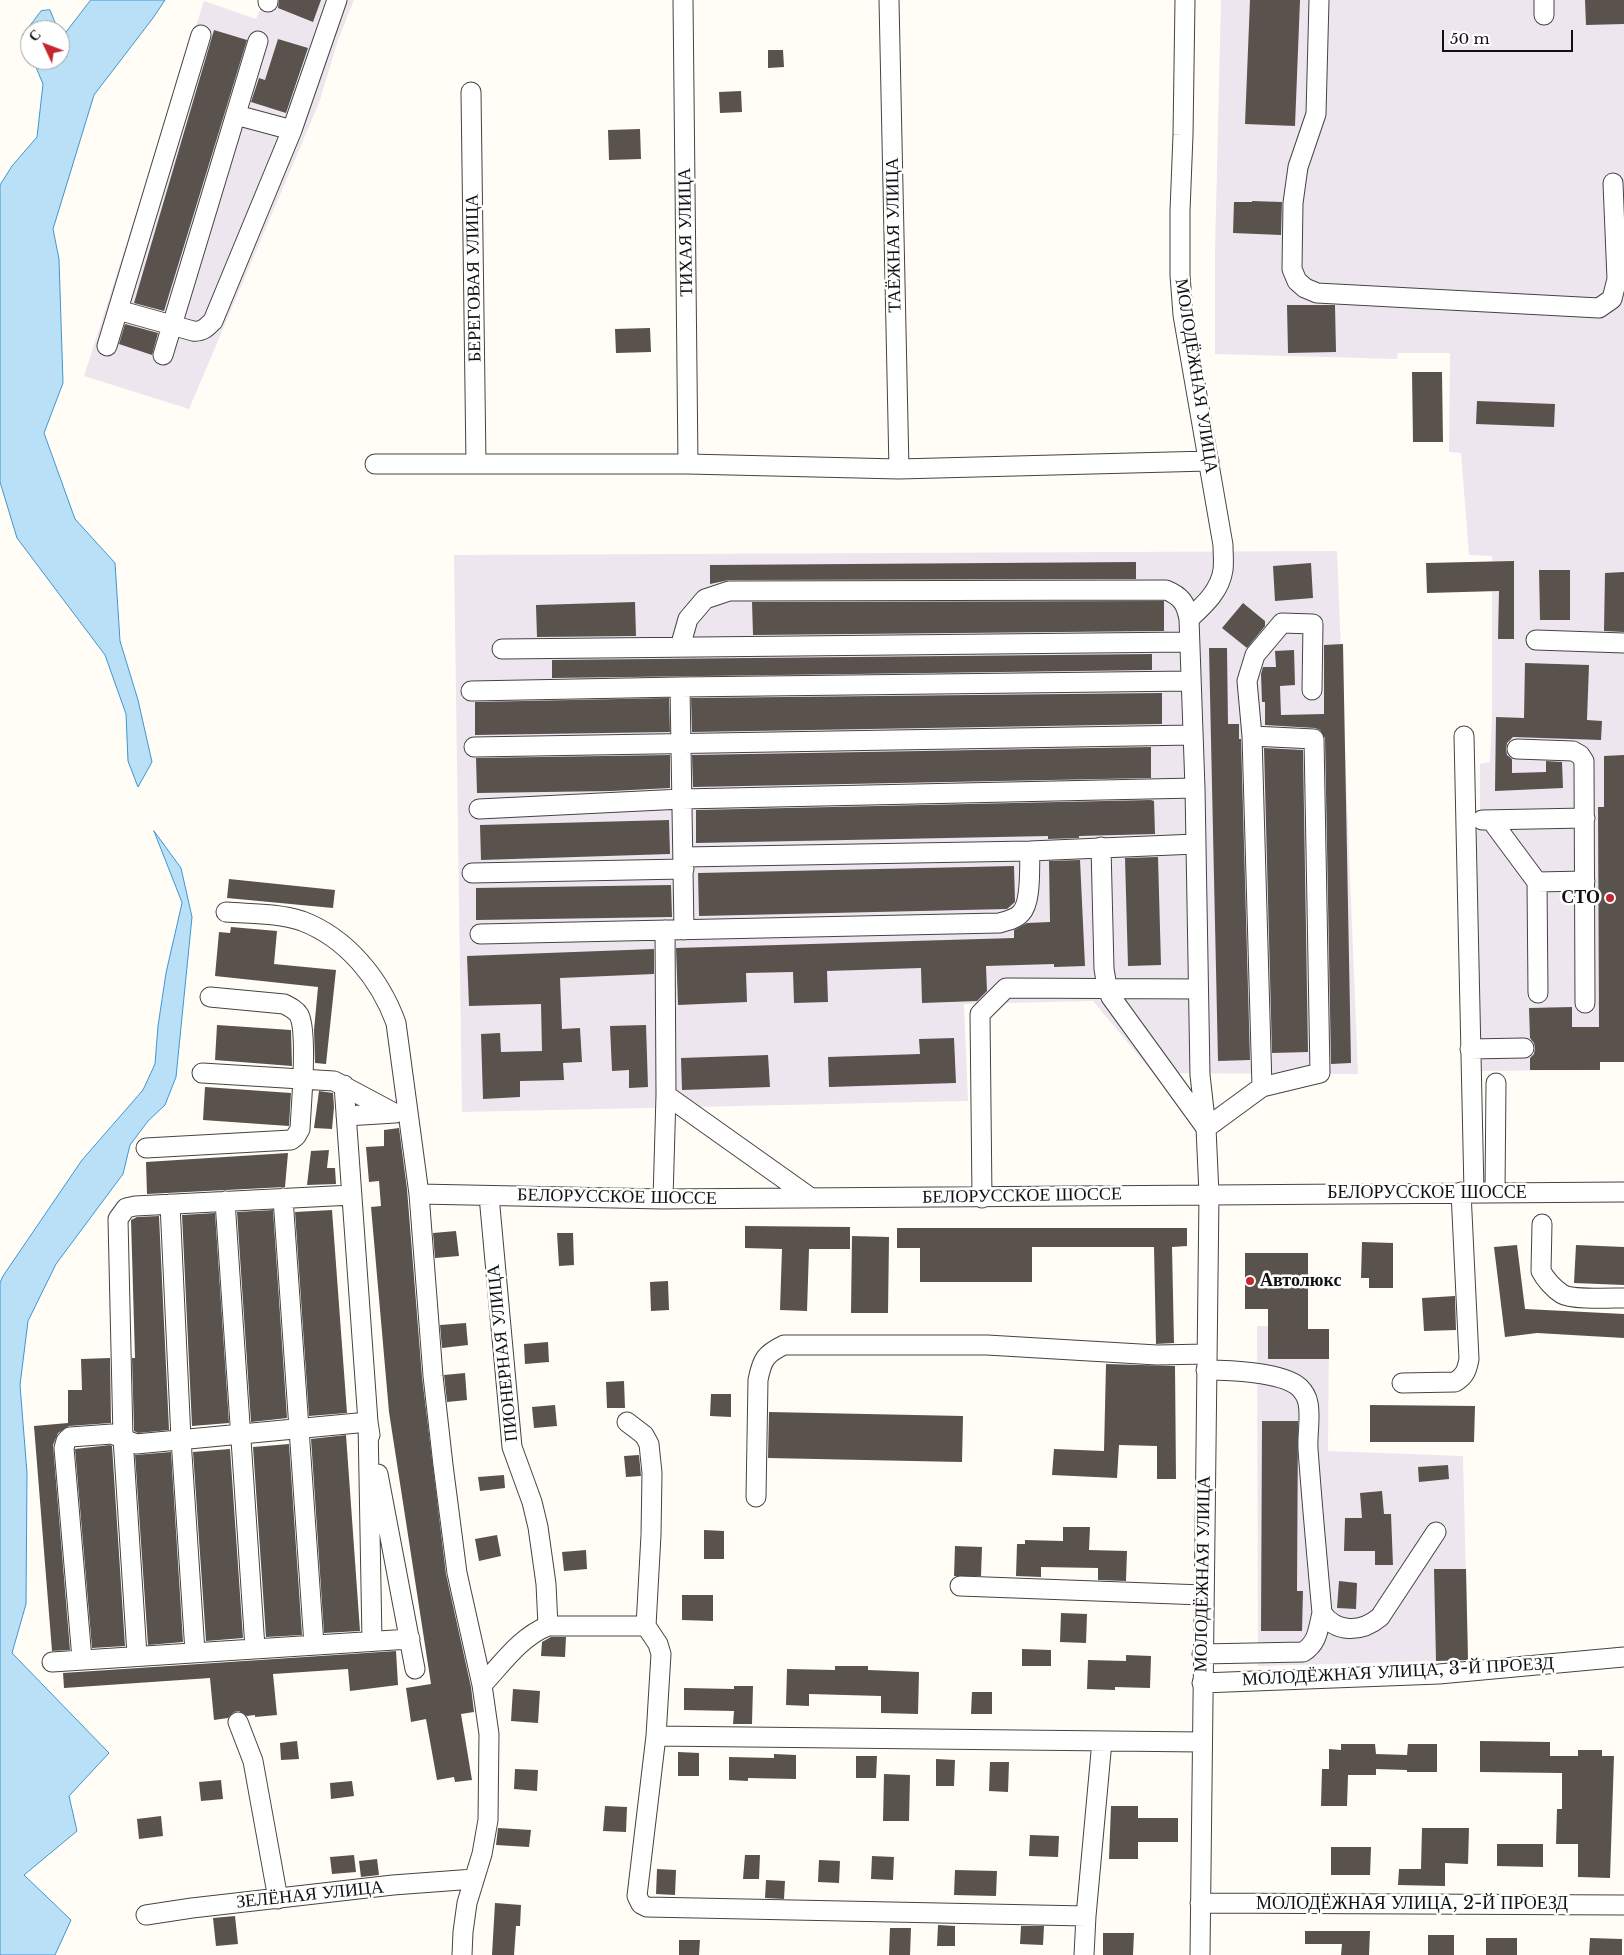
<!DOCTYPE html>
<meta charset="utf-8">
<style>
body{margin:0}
#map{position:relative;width:1624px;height:1955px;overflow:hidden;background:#fffdf5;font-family:"Libre Baskerville",serif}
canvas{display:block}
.north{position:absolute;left:20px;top:20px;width:50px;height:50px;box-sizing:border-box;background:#fff;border:1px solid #a0a0a0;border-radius:50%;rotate:313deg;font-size:14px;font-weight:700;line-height:20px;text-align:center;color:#111}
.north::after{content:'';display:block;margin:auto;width:18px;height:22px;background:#c4262e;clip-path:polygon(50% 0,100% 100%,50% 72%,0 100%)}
.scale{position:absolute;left:1442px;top:30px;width:131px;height:22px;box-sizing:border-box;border:2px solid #111;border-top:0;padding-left:6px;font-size:15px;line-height:18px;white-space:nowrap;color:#111;-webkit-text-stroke:4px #fff;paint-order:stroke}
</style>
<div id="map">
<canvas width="1624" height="1955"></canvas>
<div class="north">С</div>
<div class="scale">50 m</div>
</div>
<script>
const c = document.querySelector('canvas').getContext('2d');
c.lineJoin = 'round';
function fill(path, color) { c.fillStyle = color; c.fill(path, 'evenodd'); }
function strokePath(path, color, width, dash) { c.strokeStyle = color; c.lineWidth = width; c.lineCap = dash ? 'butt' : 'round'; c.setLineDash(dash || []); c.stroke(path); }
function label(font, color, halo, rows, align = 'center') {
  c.font = font + ' "Libre Baskerville",serif'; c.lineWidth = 5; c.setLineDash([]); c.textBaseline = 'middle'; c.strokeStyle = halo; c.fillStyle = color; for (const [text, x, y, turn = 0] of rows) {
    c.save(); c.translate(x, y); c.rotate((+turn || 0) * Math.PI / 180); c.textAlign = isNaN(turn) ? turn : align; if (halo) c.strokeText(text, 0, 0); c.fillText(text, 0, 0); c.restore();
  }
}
const industrial = new Path2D(`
 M264,0H354L338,40L319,103L189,409L84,376L204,1L256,19Z
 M1221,0H1624V1062H1600V1070L1480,1071L1475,834L1480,826V764L1490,762L1492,717V556L1469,555L1461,453L1449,452L1450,353H1398L1397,359L1215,354V251Z
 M1337,551L1358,1074L1153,1073L1093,1001L964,1004L968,1101L462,1112L454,555Z
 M1257,1326H1268V1328L1329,1329L1328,1451L1463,1456L1468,1660L1258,1666Z`);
const water = new Path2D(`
 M91,0H165L153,18L94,95L53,229L59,259L63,383L44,433L75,519L115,563L120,641L138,700L152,762L138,787L128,761L126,714L105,655L17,538L0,482V185L12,166L37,137L43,84L33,60H60V36L61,38Z
 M50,10L58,30H30V54L22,36L41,11Z
 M154,831L181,868L192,917L176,1077L165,1105L148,1121L130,1145L123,1174L56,1264L28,1321L20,1385L27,1473L26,1604L12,1653L109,1753L69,1796L77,1831L24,1875L71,1920L55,1955H0V1283L3,1276L82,1160L143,1090L155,1064L158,1026L166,973L182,903Z`);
const building = new Path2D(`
 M279,0H321L313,22L278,8Z
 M1250,0H1300L1295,126L1245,124Z
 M1585,0H1624V24L1586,25Z
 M214,30L247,40L164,311L134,303Z
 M278,39L308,48L286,113L251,102L259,78L265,80Z
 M768,50H783L784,67L768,68Z
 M741,91L742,112L720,113L719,92Z
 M640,129L641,159L609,160L608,130Z
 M1252,201L1282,202L1281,235L1233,233L1234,202H1252Z
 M1287,305H1335L1336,352L1288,353Z
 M125,324L158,333L152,355L119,344Z
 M650,328L651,352L616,353L615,329Z
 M1412,372H1442L1443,442H1413Z
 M1477,401L1555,404L1554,427L1476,424Z
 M1514,561V639H1498L1499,591L1427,593L1426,563Z
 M1136,562V579L729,580L710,584V565Z
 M1311,563L1313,598L1275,601L1273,566Z
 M1539,570H1570V620H1540Z
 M1624,572V632L1604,631L1605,573Z
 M1164,601V631L753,635L752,602Z
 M635,602L636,636L537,637L536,605Z
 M1243,603L1265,621V626L1247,648L1222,628Z
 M1343,644L1351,1063L1331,1064L1325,738L1320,730L1315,728L1265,725V702H1262L1261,674L1263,667H1276L1275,651L1294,650L1295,685L1280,686L1281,715L1324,714V645Z
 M1209,648H1227L1228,724H1239V739H1241L1250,1060L1218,1061Z
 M1152,654V670L552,678V660Z
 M1525,663L1589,665L1587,720L1602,721L1601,740L1513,737L1507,743L1506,749L1507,755L1512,759V773L1546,772V761L1562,762L1563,788L1495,791L1496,717L1524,718Z
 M1162,693V724L692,732L691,698Z
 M669,698L670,732L475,735V702Z
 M1151,747V778L693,787L692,755Z
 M1264,748L1303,750L1308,1052L1272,1053Z
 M670,755V788L611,791L477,793L476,758Z
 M1624,755V1062H1600V1070H1530V1058L1534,1054L1535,1048L1534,1043L1530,1038L1529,1008L1572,1007V1027H1599L1598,807H1604V756Z
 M1151,800L1154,801L1155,834L1079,836V838L1048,839V836L696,843V810Z
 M669,820L670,854L481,860L480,825Z
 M1158,857L1161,965L1128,966L1125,858Z
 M1080,860L1085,966L1054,967V964L986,966L987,991L977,1001L922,1003L921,968L827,971L828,1002L794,1003L793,972L746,973L747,1002L678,1005L676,948L1014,938V930L1027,923L1050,922L1049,861Z
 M1014,866L1015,902L1007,909L699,916L698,873Z
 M229,879L335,890L333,908L227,898Z
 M671,885L672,917L476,920V888Z
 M231,927L277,931L274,964L336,970L326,1064L315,1063L314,1030L318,987L215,976L219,932L230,933Z
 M654,949V974L560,978L562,1029L580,1028L582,1062L563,1063L564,1080L520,1081V1097L483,1099L481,1034L500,1033L501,1052L542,1051L541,1004L469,1006L467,956Z
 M217,1025L291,1030L292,1066L215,1060Z
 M646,1025L648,1087L629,1088V1070L612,1071L610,1026Z
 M954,1038L956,1083L829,1087L828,1057L920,1054L919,1039Z
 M768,1055L770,1087L682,1090L681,1058Z
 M205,1087L291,1093L289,1126L203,1120Z
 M319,1091L333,1093L334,1107L332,1129L314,1128Z
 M399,1128L407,1189L422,1377L446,1574L471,1687L474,1712L461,1714L472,1780L455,1782L454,1777L437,1780L426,1719L411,1722L406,1688L431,1684L389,1412L371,1207L381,1206L379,1181L369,1182L366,1147L384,1146V1130Z
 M329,1150L327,1168H335L336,1184L307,1185L311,1151Z
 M288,1153L285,1187L147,1194L146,1162Z
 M273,1210L287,1418L251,1422L237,1212Z
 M332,1210L347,1413L309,1416L295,1212Z
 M215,1213L229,1423L192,1426L182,1215Z
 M159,1216L169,1430L138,1433L134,1431L132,1358H135L131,1220L137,1217Z
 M745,1226L850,1227V1249H809L807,1311L780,1310L782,1249L745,1248Z
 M897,1228H1187V1246L1172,1247L1174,1343L1156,1344L1154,1247H1032V1282H920V1248H897Z
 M456,1231L459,1256L435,1258L433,1233Z
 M557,1233H573L574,1265L559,1266Z
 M852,1236L889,1237L888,1313H851Z
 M1362,1242L1393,1243V1288H1369V1278H1361Z
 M1517,1245L1525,1309L1624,1314V1338L1537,1333L1505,1337L1494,1247Z
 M1576,1245L1624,1247V1285L1574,1283Z
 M1245,1253H1308V1329H1329V1359H1268V1309H1245Z
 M668,1281L669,1310L651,1311L650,1282Z
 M1455,1296L1456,1330L1424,1331L1422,1298Z
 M466,1323L468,1345L442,1348L440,1325Z
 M548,1342L549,1362L525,1364L524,1344Z
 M110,1358L111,1423L69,1426L58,1433L53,1445L70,1650L52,1651L34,1426L68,1423V1390H82L81,1359Z
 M1106,1364L1175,1366L1176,1479H1157V1446L1119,1445L1117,1478L1052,1475L1054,1449L1104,1451Z
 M465,1373L467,1400L447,1402L444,1375Z
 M624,1381L625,1408H607L606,1382Z
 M711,1394H731V1417L710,1416Z
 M555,1405L557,1426L534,1428L532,1407Z
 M1370,1405L1475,1406L1474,1442H1370Z
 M769,1412L963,1416L962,1462L768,1458Z
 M1262,1421H1298L1297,1591H1303L1302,1631H1261Z
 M346,1435L360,1631L324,1633L311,1439Z
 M289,1444L302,1635L266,1637L253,1447Z
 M110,1445L112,1446L125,1646L92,1648L75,1449Z
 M230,1449L243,1638L206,1641L193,1452Z
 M171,1452L183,1642L148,1645L135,1455Z
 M639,1455L641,1476L626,1477L624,1456Z
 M1448,1465L1449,1479L1419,1482L1418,1467Z
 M504,1475L505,1488L480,1491L478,1477Z
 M1382,1491L1384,1514H1391L1393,1565H1375V1551H1344L1345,1518H1362L1360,1493Z
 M1063,1527H1090L1089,1550L1127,1551L1126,1581L1098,1580V1568L1041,1567V1577L1016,1576L1017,1544H1025V1540L1063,1541Z
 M704,1530L724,1531V1559H704Z
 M497,1535L501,1556L479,1561L475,1539Z
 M955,1546L982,1547L981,1576H954Z
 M586,1550L587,1569L564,1571L562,1552Z
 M1434,1569H1466L1468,1660L1436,1661Z
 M1339,1581L1357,1583L1356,1609L1337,1608Z
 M682,1595H713V1621L682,1620Z
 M1061,1613L1087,1614L1086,1643L1060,1642Z
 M551,1637H566L565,1657L541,1656L542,1642Z
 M1022,1649L1051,1650V1666H1022Z
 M396,1651L398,1685L350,1691L348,1669L273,1674L277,1715L255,1717V1715L247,1716L239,1711L234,1712L228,1718L214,1720L210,1678L64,1688L63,1673Z
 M1126,1655L1151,1656L1150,1688L1115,1687V1690L1087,1689L1088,1660L1126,1661Z
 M835,1666H868V1670L919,1672L918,1714L881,1713V1696L809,1694V1706L786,1705L787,1669L835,1670Z
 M734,1686H753L752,1724H733L734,1711L684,1710V1688L734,1689Z
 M513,1689L540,1691L538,1723L511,1721Z
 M972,1692H992V1714H971Z
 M297,1741L299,1759L281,1760L280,1743Z
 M1480,1741L1550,1742V1756H1578V1750H1602V1756H1614L1610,1878L1578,1877V1844H1556L1557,1809H1562V1773L1480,1772Z
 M1341,1744H1375L1376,1754L1407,1755L1408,1744H1437V1772H1407V1770L1376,1769V1775H1348L1347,1806H1321L1322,1769H1329V1749L1341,1750Z
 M678,1752L699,1753V1776H678Z
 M774,1754L796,1755V1779L748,1778V1781L729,1780V1757L774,1758Z
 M856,1756H877L876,1778H856Z
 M936,1759L955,1760L954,1786H936Z
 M990,1762H1009L1008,1792L989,1791Z
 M515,1769L538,1770L537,1791L514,1789Z
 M884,1774L910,1775L909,1821H883Z
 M221,1780L223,1799L201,1801L199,1782Z
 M352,1781L354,1796L331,1799L330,1783Z
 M605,1806L627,1807L626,1832L603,1831Z
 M1111,1806H1138V1818H1178V1842H1138V1859H1109Z
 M161,1816L163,1836L139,1839L137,1819Z
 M498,1828L531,1830L529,1847L496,1845Z
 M1422,1828H1469L1468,1864L1445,1863V1886L1398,1885L1399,1869H1421Z
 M1030,1835L1059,1836L1058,1857L1029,1856Z
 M1497,1844H1543V1867L1497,1866Z
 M1331,1847H1371L1370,1875H1331Z
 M354,1855L356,1872L332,1874L330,1857Z
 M745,1855H760L759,1879H743Z
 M872,1856L894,1857L893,1880L871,1879Z
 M377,1859L379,1875L361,1877L359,1861Z
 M819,1860L840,1861L839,1883L818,1882Z
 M657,1869L676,1870L675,1895L656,1894Z
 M955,1870L997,1871L996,1896L954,1895Z
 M766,1880L785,1881L784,1899L765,1898Z
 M495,1903L521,1905L520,1926H516L514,1955H492Z
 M235,1916L238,1944L216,1946L213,1918Z
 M938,1925L955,1926V1946H937Z
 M1021,1926H1044L1043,1945L1020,1944Z
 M890,1928H911L910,1955H889Z
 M1305,1931H1370L1369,1955H1341L1342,1944H1305Z
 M1103,1933H1134L1133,1955H1103Z
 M1428,1935H1454V1955H1428Z
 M1486,1938H1517V1955H1486Z
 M1590,1938L1622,1939V1955H1589Z
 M679,1940H700L699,1955H679Z`);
const minor = new Path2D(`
 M683,0L688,464
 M889,0L899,469
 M1185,0L1183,135L1180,211V275L1183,315L1223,545C1223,553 1224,562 1223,570C1220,591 1204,605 1189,619
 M1319,0L1316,114L1298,167L1293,203L1292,269L1297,281L1305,288L1317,293L1599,308L1612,299L1617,279L1613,183
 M1544,0V15
 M268,2V0
 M471,92L476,464
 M236,115L292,130L337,0
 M118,310L193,331C202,332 206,328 213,321L292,130
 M107,346L201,35
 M163,355L258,41
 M375,464H688L899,469L1209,461
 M1536,640L1624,643
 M680,647L688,619L705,599L729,591L1166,590C1181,596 1186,603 1189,619L1195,788L1200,1075L1206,1128L1209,1194L1200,1955
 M502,649L1189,642
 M680,687L684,930
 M471,691L680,687L1191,681
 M1252,736L1314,739L1320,1073L1262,1087
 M1464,736L1474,1192
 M474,747L1193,735
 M1517,749L1573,751L1580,755L1584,761L1585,1003
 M479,809L682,799L1195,788
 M1482,820L1585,818
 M1491,820L1537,882L1538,993
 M1101,847L1104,969L1107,987L1111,997L1206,1128L1262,1087L1252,736L1247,681L1255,655L1282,623L1313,624L1312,690
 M684,857L1030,851L1196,844
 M472,873L684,869
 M1537,882L1585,881
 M226,912C251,914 278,913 302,921C347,938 380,979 396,1023L419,1194L433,1376L443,1465L457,1573L482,1685L489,1734L488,1820L482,1854L467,1903L463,1932L462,1955
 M480,934L999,923C1007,921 1016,919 1021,913C1032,902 1029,866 1030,851
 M1470,1049L1524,1048
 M202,1073L334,1081L394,1113
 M344,1085L368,1422L370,1435
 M666,1095L811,1198
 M346,1116L395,1113
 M146,1148L291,1140L296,1136L300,1129C301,1107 308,1032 299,1015C296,1010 290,1007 284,1004L210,997
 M1495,1192L1496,1083
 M419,1194L663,1199L1624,1192
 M489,1196L512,1447L532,1502L538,1527L546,1584L548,1626
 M283,1198L314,1645
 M982,1198L980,1014L1006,988L1198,989
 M663,1199L666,1095L665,930
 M225,1201L255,1648
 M170,1204L181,1439L195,1652
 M1542,1224L1541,1271C1545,1279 1554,1289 1562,1294C1572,1300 1611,1298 1624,1298
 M1206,1370C1228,1370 1282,1372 1299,1387C1303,1391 1307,1397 1308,1403C1311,1418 1307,1434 1308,1449C1312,1504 1317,1558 1322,1613C1336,1633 1361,1633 1380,1617L1436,1532
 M1402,1383L1455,1382C1465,1376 1467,1370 1469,1359L1461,1192
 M627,1422L644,1435L649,1444L652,1473L651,1535L646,1626L658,1644L661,1654L656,1736L637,1896L641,1904L647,1907L1086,1916
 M378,1474L415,1669
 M756,1497L758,1380C762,1360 765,1354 784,1345H987L1157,1355L1206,1354
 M960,1586L1203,1595
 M1202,1654L1303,1652C1318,1643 1318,1629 1322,1613
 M137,1655L123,1438L118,1219L126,1208L135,1206L352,1195
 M82,1659L64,1448L66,1441L70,1437L112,1434L136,1444L368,1422L372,1641
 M52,1662L410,1639
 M1202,1683L1439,1674L1624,1657
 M482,1685C502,1664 520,1637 548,1626H646
 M238,1722L253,1761L278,1899
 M656,1736L1201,1742
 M1200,1903L1624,1905
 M146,1915L192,1908L393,1885L474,1879
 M1084,1955L1086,1916L1102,1741`);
const markers = [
 [1610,898,5,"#c4262e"],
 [1250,1281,5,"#c4262e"]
];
const streetNames = [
 ["ТИХАЯ УЛИЦА",686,232,-91],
 ["ТАЁЖНАЯ УЛИЦА",894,235,-91],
 ["БЕРЕГОВАЯ УЛИЦА",474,278,-91],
 ["МОЛОДЁЖНАЯ УЛИЦА",1196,376,81],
 ["БЕЛОРУССКОЕ ШОССЕ",1427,1193],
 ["БЕЛОРУССКОЕ ШОССЕ",1022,1196,-1],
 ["БЕЛОРУССКОЕ ШОССЕ",617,1197,1],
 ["ПИОНЕРНАЯ УЛИЦА",503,1353,-96],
 ["МОЛОДЁЖНАЯ УЛИЦА",1203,1574,-89],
 ["МОЛОДЁЖНАЯ УЛИЦА, 3-Й ПРОЕЗД",1398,1672,-3],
 ["ЗЕЛЁНАЯ УЛИЦА",310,1895,-6],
 ["МОЛОДЁЖНАЯ УЛИЦА, 2-Й ПРОЕЗД",1412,1904]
];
const poiNames = [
 ["СТО",1600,898],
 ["Автолюкс",1260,1281,"left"]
];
fill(industrial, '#eee6ef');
fill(water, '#b9e0f7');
strokePath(water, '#3f96cf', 1);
fill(building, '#5a524d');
strokePath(minor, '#444', 21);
strokePath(minor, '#fff', 19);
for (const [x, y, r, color] of markers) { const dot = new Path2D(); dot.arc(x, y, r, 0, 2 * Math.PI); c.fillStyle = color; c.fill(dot); strokePath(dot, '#fff', 2); }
label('18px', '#111', '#fff', streetNames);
label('bold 18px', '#111', '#fff', poiNames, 'right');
</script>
